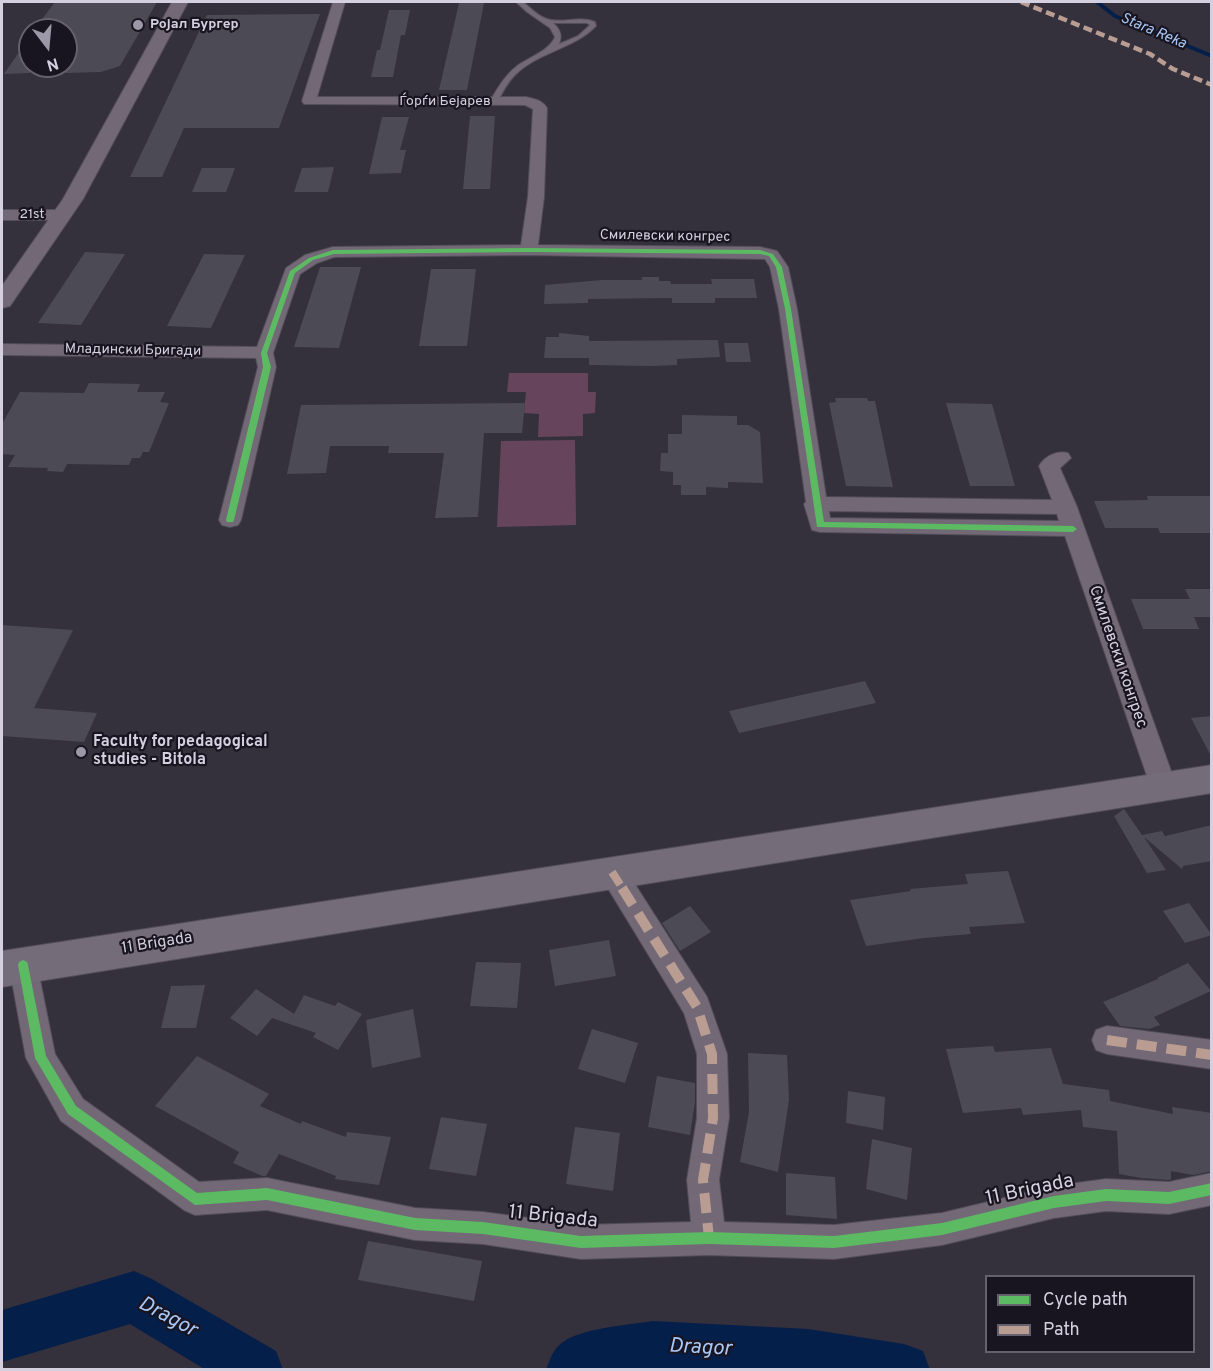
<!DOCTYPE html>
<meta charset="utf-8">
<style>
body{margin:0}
#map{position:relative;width:1213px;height:1371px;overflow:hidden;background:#34303c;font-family:Overpass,sans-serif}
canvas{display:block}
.frame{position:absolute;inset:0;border:3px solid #d5d0e0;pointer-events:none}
.legend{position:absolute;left:985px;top:1275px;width:210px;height:78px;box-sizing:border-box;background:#191520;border:2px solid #64606d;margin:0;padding:8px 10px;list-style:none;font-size:18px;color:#d5d0e0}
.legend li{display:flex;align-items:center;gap:12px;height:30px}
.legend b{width:30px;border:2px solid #64606d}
.north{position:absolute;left:18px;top:18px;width:60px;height:60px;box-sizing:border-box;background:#191520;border:2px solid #64606d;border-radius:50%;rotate:164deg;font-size:16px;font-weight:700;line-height:24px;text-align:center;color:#d5d0e0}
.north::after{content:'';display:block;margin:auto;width:21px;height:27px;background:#9d98a7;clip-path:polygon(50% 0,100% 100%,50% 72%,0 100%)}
</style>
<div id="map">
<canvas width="1213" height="1371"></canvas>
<div class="frame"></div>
<ul class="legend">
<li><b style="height:8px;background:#5cba63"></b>Cycle path</li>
<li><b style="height:8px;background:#b99d93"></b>Path</li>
</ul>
<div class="north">N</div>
</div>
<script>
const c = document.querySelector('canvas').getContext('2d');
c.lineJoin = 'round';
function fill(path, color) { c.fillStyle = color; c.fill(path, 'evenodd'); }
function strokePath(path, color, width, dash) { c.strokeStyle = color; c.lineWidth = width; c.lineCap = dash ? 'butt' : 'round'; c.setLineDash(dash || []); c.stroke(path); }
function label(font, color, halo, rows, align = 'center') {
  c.font = font + ' Overpass,sans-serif'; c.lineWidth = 4.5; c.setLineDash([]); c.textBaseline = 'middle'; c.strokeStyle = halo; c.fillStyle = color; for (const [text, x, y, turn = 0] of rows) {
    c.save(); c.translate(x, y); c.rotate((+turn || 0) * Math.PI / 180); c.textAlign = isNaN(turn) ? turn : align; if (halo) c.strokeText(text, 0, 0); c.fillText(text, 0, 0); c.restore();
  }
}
const green = new Path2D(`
 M509,373H588V392H596L595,413L583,414V436L538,437L539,414L524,413L526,392H507Z
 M575,440L576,525L497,527L501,441Z`);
const stream = new Path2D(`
 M1097,2L1115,16L1212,56`);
const river = new Path2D(`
 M134,1271L152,1279L276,1351L283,1370H206L130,1324L2,1362V1310Z
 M653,1321L808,1329L904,1344L923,1351L930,1370H546C550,1359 553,1349 563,1342C582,1328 628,1325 653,1321Z`);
const building = new Path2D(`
 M55,2H157L120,66L101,72L66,73V30H34Z
 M459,3H484L467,90H439Z
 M389,10H410L405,35H401L393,77H371L377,50H380Z
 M320,14L279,128H184L162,177H130L207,15Z
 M30,36V73L4,74Z
 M470,116H495L490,189H463Z
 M382,117H409L400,150H406L401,173L369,174Z
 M334,167L328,192H294L302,168Z
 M202,168H235L226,192H192Z
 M85,252L125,254L81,325L38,323Z
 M204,254L245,255L211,328L167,326Z
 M320,267H361L339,348L294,347Z
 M431,269H476L467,346H419Z
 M642,277H659V281H670L671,284H712L711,279H754L757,298H715V303H672V298L588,299V303L544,304L545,285L602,280H642Z
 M559,333L589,336V341L718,340L720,357L677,359V365L653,366L589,365V358H544L546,337H559Z
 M724,343H748L751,362H726Z
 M89,383L140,384L137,392H165L160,402L169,403L149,452H143L140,458H132L129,465L67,464L63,472L47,471L48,468L8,467L15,455L2,454V424L20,392L84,393Z
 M835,398H867L868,401H875L893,487L846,486L829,403L836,402Z
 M525,403L522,433H484L478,517L435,518L444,453H388L389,446H330L326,473L287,474L301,405Z
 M946,403L992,404L1015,486H970Z
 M682,415L737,416V425H748L760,432L763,483L728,482V488L706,487V495H681V485H673V472L660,471L661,453H668V434H682Z
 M1147,496H1212V533H1160L1158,528H1105L1094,501L1148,500Z
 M1185,589H1212V617H1194L1199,629H1143L1131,599H1190Z
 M2,625L73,630L34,708L97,713L84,742L2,736Z
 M865,681L876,703L739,733L729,711Z
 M1212,716V758L1191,718Z
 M1124,809L1142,835L1162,831L1165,836L1212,825V861L1183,866L1182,869L1144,837L1166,870L1147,873L1114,816Z
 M1008,871L1025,923L969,927L971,934L924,938L866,946L850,900L911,891L910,889L968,884L965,874Z
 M1189,903L1212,935L1185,943L1163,911Z
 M690,906L711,932L680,951L662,923Z
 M609,940L616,976L555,986L549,950Z
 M476,962L521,963L517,1008L470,1006Z
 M1188,963L1211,991L1154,1017L1160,1025L1149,1029L1120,1026L1103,1002L1158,979L1157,978Z
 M205,985L196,1028H161L171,986Z
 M256,989L294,1014L304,995L335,1006L338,1002L362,1014L338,1050L313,1037L316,1033L272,1018L257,1036L230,1018Z
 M413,1009L421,1057L372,1068L366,1020Z
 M592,1029L638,1043L625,1083L578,1069Z
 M993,1046L995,1052L1051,1048L1063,1084L1109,1090L1110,1101L1173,1114L1172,1107L1212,1113V1171L1193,1175L1171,1171V1179L1169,1180L1141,1178L1119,1174L1117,1131L1083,1127L1081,1110L1023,1115L1021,1108L963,1113L946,1049Z
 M748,1053L787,1055L789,1100L778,1172L740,1162L749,1112Z
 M197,1056L269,1094L260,1106L301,1124L302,1121L346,1137L347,1132L391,1137L379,1185L335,1179L336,1176L279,1154L266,1176H262L233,1163L239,1152L155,1106Z
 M657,1076L695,1083V1102L690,1135L648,1127Z
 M848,1091L885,1097L883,1130L846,1123Z
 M441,1117L487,1124L476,1176L429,1169Z
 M575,1127L620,1133L613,1191L566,1184Z
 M872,1139L912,1148L907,1200L866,1189Z
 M786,1173L835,1177L837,1219L786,1215Z
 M368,1241L482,1261L474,1301L358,1280Z`);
const service = new Path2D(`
 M516,2H523C530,7 537,16 547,19C561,24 580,15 595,22L596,26C574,49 538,52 515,75C507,83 502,93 497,103H494L490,101C498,88 505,75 517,66C529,57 548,52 555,37L550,28L527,12ZM553,23H587L590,25L578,36L559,44C563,35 560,29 553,23Z`);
const minor = new Path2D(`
 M333,2H345L317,97H526C535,99 542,100 547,108L544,197L538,245L760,247L777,251L788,267L797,309L826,497L1052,500L1039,466C1045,456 1057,450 1068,453L1071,458L1060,468L1077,507L1176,785L1172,792L1163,795L1154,792L1150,785L1065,536L820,532L812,530L804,504L806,502L779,309L770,267L765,259L529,255L334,257L317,263L300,274L273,353L276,367L241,520L238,525L230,527L222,525L219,520L258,367L256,358L2,355V344L257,347L286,268L305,255L333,247L521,245L528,197L533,109L525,105L304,104L302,101ZM829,511L1057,514L1059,521L830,518Z
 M2,210H63L71,215L63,220H2Z
 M612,860L622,864L707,997L727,1054L729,1118L719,1180L724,1222L834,1225L942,1213L1054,1186L1106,1179L1169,1182L1212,1173V1205L1169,1214L1106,1211L1054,1218L942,1245L834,1259L709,1255L581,1259L483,1244L415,1240L267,1210L195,1215L184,1210L61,1121L26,1058L9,965L13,956L23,952L33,956L37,965L55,1054L83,1099L199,1182L267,1178L415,1208L483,1212L581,1225L691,1222L687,1180L697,1118V1054L684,1013L598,872L602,864Z
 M1107,1026L1212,1040V1069L1107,1054L1096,1050L1092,1040L1096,1030Z`);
const tertiary = new Path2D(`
 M172,2H188L83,199L10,306L2,308V286L63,199Z`);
const secondary = new Path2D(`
 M1212,765V793L2,987V951Z`);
const quietFar2 = new Path2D(`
 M1021,2L1150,54L1173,69L1212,85`);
const quietFar1 = new Path2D(`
 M612,872L623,889`);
const quiet = new Path2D(`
 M622,888L697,1007L712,1054L713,1118L703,1180L709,1238H713
 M1107,1040L1212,1055`);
const cycleway = new Path2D(`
 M529,248L760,250L773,254L782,267L791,309L824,522L1073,526L1077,529L1073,532L817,527L785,309L776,267L769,256L760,254L529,252L334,254L313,260L295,273L267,353L271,367L234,520L233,522H227L226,520L263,367L261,353L290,271L309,258L333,250Z
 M23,960L27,962L28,965L46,1056L76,1106L197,1193L267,1188L415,1218L483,1222L581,1236L709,1232L834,1236L942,1223L1054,1196L1106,1189L1169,1192L1212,1183V1195L1169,1204L1106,1201L1054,1208L942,1235L834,1248L709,1244L581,1248L483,1234L415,1230L267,1200L195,1205L68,1114L35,1058L18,965L19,962Z`);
const markers = [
 [138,25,6,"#9d98a7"],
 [81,752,6,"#9d98a7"]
];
const farPoinames = [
 ["Ројал Бургер",150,25]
];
const farStreetnames = [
 ["Ѓорѓи Бејарев",445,102],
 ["21st",32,215],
 ["Смилевски конгрес",665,237,1],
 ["Младински Бригади",133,351,1]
];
const farWaternames = [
 ["Stara Reka",1153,32,23]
];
const streetNames = [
 ["Смилевски конгрес",1117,657,71],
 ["11 Brigada",157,944,-9]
];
const poiNames = [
 ["Faculty for pedagogical",93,743],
 ["studies - Bitola",93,761]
];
const nearStreetnames = [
 ["11 Brigada",1030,1191,-12],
 ["11 Brigada",553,1218,6]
];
const nearWaternames = [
 ["Dragor",167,1318,28],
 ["Dragor",700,1349,3]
];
fill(green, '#66455c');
strokePath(stream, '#051f4b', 4);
fill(river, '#051f4b');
fill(building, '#4c4b55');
strokePath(service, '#524e59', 2);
strokePath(minor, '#524e59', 2);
strokePath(tertiary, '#524e59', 2);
strokePath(secondary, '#524e59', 2);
fill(service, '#726876');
fill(minor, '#726876');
fill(tertiary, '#726876');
fill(secondary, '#756c7a');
strokePath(quietFar2, '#b99d93', 4.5, [9, 4.5]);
strokePath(quietFar1, '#b99d93', 8, [15, 8]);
strokePath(quiet, '#b99d93', 10, [20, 10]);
fill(cycleway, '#5cba63');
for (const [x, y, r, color] of markers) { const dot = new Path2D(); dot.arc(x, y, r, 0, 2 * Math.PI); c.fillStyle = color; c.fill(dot); strokePath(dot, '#191520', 2); }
label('bold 14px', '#d5d0e0', '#191520', farPoinames, 'left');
label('14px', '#d5d0e0', '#191520', farStreetnames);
label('italic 15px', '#a9c8f8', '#191520', farWaternames);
label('16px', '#d5d0e0', '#191520', streetNames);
label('bold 16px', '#d5d0e0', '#191520', poiNames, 'left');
label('20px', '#d5d0e0', '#191520', nearStreetnames);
label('italic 21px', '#a9c8f8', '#191520', nearWaternames);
</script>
